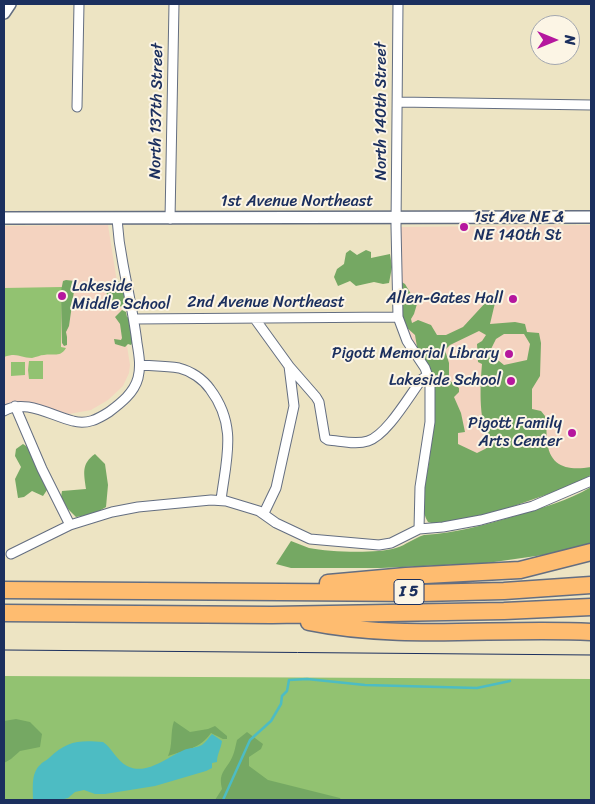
<!DOCTYPE html>
<style>
body{margin:0}
#map{position:relative;width:595px;height:804px;overflow:hidden;background:#ede4c3;font-family:Sriracha,sans-serif}
canvas{display:block}
.frame{position:absolute;inset:0;border:5px solid #1b2f5e;pointer-events:none}
.north{position:absolute;left:530px;top:15px;width:50px;height:50px;box-sizing:border-box;background:#fcf5e5;border:1px solid #a2a6af;border-radius:50%;rotate:90deg;font-size:14px;font-weight:700;line-height:20px;text-align:center;color:#1b2f5e}
.north::after{content:'';display:block;margin:auto;width:18px;height:22px;background:#b5179e;clip-path:polygon(50% 0,100% 100%,50% 72%,0 100%)}
</style>
<div id="map">
<canvas width="595" height="804"></canvas>
<div class="frame"></div>
<div class="north">N</div>
</div>
<script>
const c = document.querySelector('canvas').getContext('2d');
c.lineJoin = 'round';
function fill(path, color) { c.fillStyle = color; c.fill(path, 'evenodd'); }
function strokePath(path, color, width, dash) { c.strokeStyle = color; c.lineWidth = width; c.lineCap = dash ? 'butt' : 'round'; c.setLineDash(dash || []); c.stroke(path); }
function label(font, color, halo, rows, align = 'center') {
  c.font = font + ' Sriracha,sans-serif'; c.lineWidth = 4; c.setLineDash([]); c.textBaseline = 'middle'; c.strokeStyle = halo; c.fillStyle = color; for (const [text, x, y, turn = 0] of rows) {
    c.save(); c.translate(x, y); c.rotate((+turn || 0) * Math.PI / 180); c.textAlign = isNaN(turn) ? turn : align; if (halo) c.strokeText(text, 0, 0); c.fillText(text, 0, 0); c.restore();
  }
}
const built = new Path2D(`
 M108,225L130,365L129,373L123,386L108,400L91,410L69,414L28,404L4,408V226Z
 M591,225V475L525,503L428,522L425,514L424,492L433,438L435,404L405,321L401,291V227Z`);
const green = new Path2D(`
 M62,287L61,347L66,348C60,358 54,353 44,355C40,355 37,357 32,358C20,358 18,352 4,357V288Z
 M29,361H43V379H29L28,370Z
 M11,362H25V375L11,376Z
 M4,676L591,679V800H4Z`);
const forest = new Path2D(`
 M350,250L357,255L366,250L371,252V258L390,254L392,267L389,283L383,284L374,282L356,286L350,281L338,286L334,277L337,269L344,264L346,253Z
 M66,280L75,281V284L69,326L66,332L67,337V345L64,346L62,343L61,291L63,281Z
 M114,281H124L128,301L126,305L109,310L106,307L107,295L106,290L108,285Z
 M400,281L405,284L417,304L414,314L411,319L412,323L418,320L431,325L437,335H446L463,327L487,301H493L495,303L490,324L515,322L525,324L527,332L539,333L541,343L540,376L532,389V409L541,411L545,416C547,424 546,432 547,440C549,467 568,471 591,467V475L571,486L494,513L435,524L428,522C416,502 429,475 430,454C430,431 431,407 432,384L437,380L432,375L418,353L415,335L405,326L401,308ZM479,331L486,335L482,341L477,344L478,362L482,364C480,387 478,426 492,444L485,449L477,453L458,444V433L465,432L461,413L454,397L459,392V388L449,380V363L445,350L450,345ZM504,334H524L530,344L527,360L504,365L493,356L491,349L496,339Z
 M122,310L126,312L127,317L130,318L133,342L131,345L128,344L125,347L115,344L114,339L121,340L122,338L120,324L115,317Z
 M23,444C38,453 41,473 47,490L43,496L32,491L24,497L18,498L15,479L21,467L15,456L16,449Z
 M95,454L105,464L108,485L106,507L94,514L76,517L68,509L61,497L62,491L86,489C84,473 81,464 95,454Z
 M591,487V544L550,554L487,563L381,568H291L276,564L291,541C297,543 303,546 309,548C330,552 375,554 396,548C406,545 414,538 424,535C456,533 484,525 515,516C541,508 568,501 591,487Z
 M16,719L30,722L42,734L40,747L20,751L11,759L4,763V721Z
 M174,721L190,732L208,729L215,726L227,736V739H223L211,733C200,749 185,750 168,756C173,746 170,732 174,721Z
 M247,732L263,744L261,749L249,757V766L268,780L340,798L341,800H215L222,789C219,776 222,773 229,763C234,756 235,748 237,740Z`);
const water = new Path2D(`
 M212,734L222,741C221,749 217,754 217,762L212,763V768L206,771L155,786L105,794H95L84,790L75,792L68,798L60,800H35L33,799C33,788 31,773 40,765C42,762 46,761 49,758C67,741 78,740 103,742C112,748 117,761 127,766C147,776 167,757 184,750C189,748 196,748 202,745C206,742 208,738 212,734Z`);
const stream = new Path2D(`
 M223,800L250,740L271,721L281,704L282,696L287,691L289,680L307,679L365,685L477,688L510,681`);
const minor = new Path2D(`
 M398,4L396,226L398,317L407,341L425,368L430,382V422L420,487L419,529
 M398,102L591,105
 M77,107L79,4
 M170,219L174,4
 M134,319L398,317
 M255,319L289,366L294,406L276,488L264,513
 M140,365C153,366 166,366 179,368C191,371 203,379 210,389C238,426 226,459 221,500
 M289,366L316,397L319,402L325,438L328,440C341,441 356,445 368,441C387,435 409,396 422,379L428,375
 M15,406L42,469L70,525
 M4,411C24,398 52,416 73,421C87,425 98,419 109,412C121,403 134,393 138,378C141,366 139,355 137,343C134,317 128,291 123,264C120,249 118,234 117,219
 M11,554L70,525L112,512L138,507L211,500L226,501L259,511L276,523L310,539L379,545L391,543L419,529L443,527L481,520L533,506L591,481`);
const tertiary = new Path2D(`
 M4,13L10,4
 M4,218L591,217`);
const motorway = new Path2D(`
 M328,583L406,576L520,570L591,552
 M4,590L420,593L504,591L591,585
 M4,613L272,615L504,611L591,607
 M309,622C401,641 498,627 591,632`);
const tram = new Path2D(`
 M4,650L591,655`);
const markers = [
 [464,227,5,"#b5179e"],
 [62,296,5,"#b5179e"],
 [513,299,5,"#b5179e"],
 [509,354,5,"#b5179e"],
 [511,381,5,"#b5179e"],
 [572,433,5,"#b5179e"]
];
const shields = [
 [409,592,30]
];
const shieldNames = [
 ["I 5",409,592]
];
const streetNames = [
 ["North 137th Street",157,111,-89],
 ["North 140th Street",382,111,-90],
 ["1st Avenue Northeast",297,202],
 ["2nd Avenue Northeast",266,303]
];
const poiNames = [
 ["1st Ave NE &",474,218,"left"],
 ["NE 140th St",474,236,"left"],
 ["Lakeside",72,287,"left"],
 ["Middle School",72,305,"left"],
 ["Allen-Gates Hall",503,299],
 ["Pigott Memorial Library",499,354],
 ["Lakeside School",501,381],
 ["Pigott Family",562,424],
 ["Arts Center",562,442]
];
fill(built, '#f4d3c0');
fill(green, '#92c271');
fill(forest, '#75a863');
fill(water, '#4dbcc3');
strokePath(stream, '#4dbcc3', 2.5);
strokePath(minor, '#646e81', 11);
strokePath(tertiary, '#646e81', 14);
strokePath(motorway, '#646e81', 19);
strokePath(minor, '#fff', 9);
strokePath(tertiary, '#fff', 11);
strokePath(motorway, '#febc70', 16);
strokePath(tram, '#1b2f5e', 1);
for (const [x, y, r, color] of markers) { const dot = new Path2D(); dot.arc(x, y, r, 0, 2 * Math.PI); c.fillStyle = color; c.fill(dot); strokePath(dot, '#fcf5e5', 2); }
for (const [x, y, w] of shields) { const box = new Path2D(); box.roundRect(x - w / 2, y - 12.5, w, 25, 4); c.fillStyle = '#fcf5e5'; c.fill(box); strokePath(box, '#1b2f5e', 1); }
label('bold 15px', '#1b2f5e', null, shieldNames);
label('16px', '#1b2f5e', '#fcf5e5', streetNames);
label('16px', '#1b2f5e', '#fcf5e5', poiNames, 'right');
</script>
